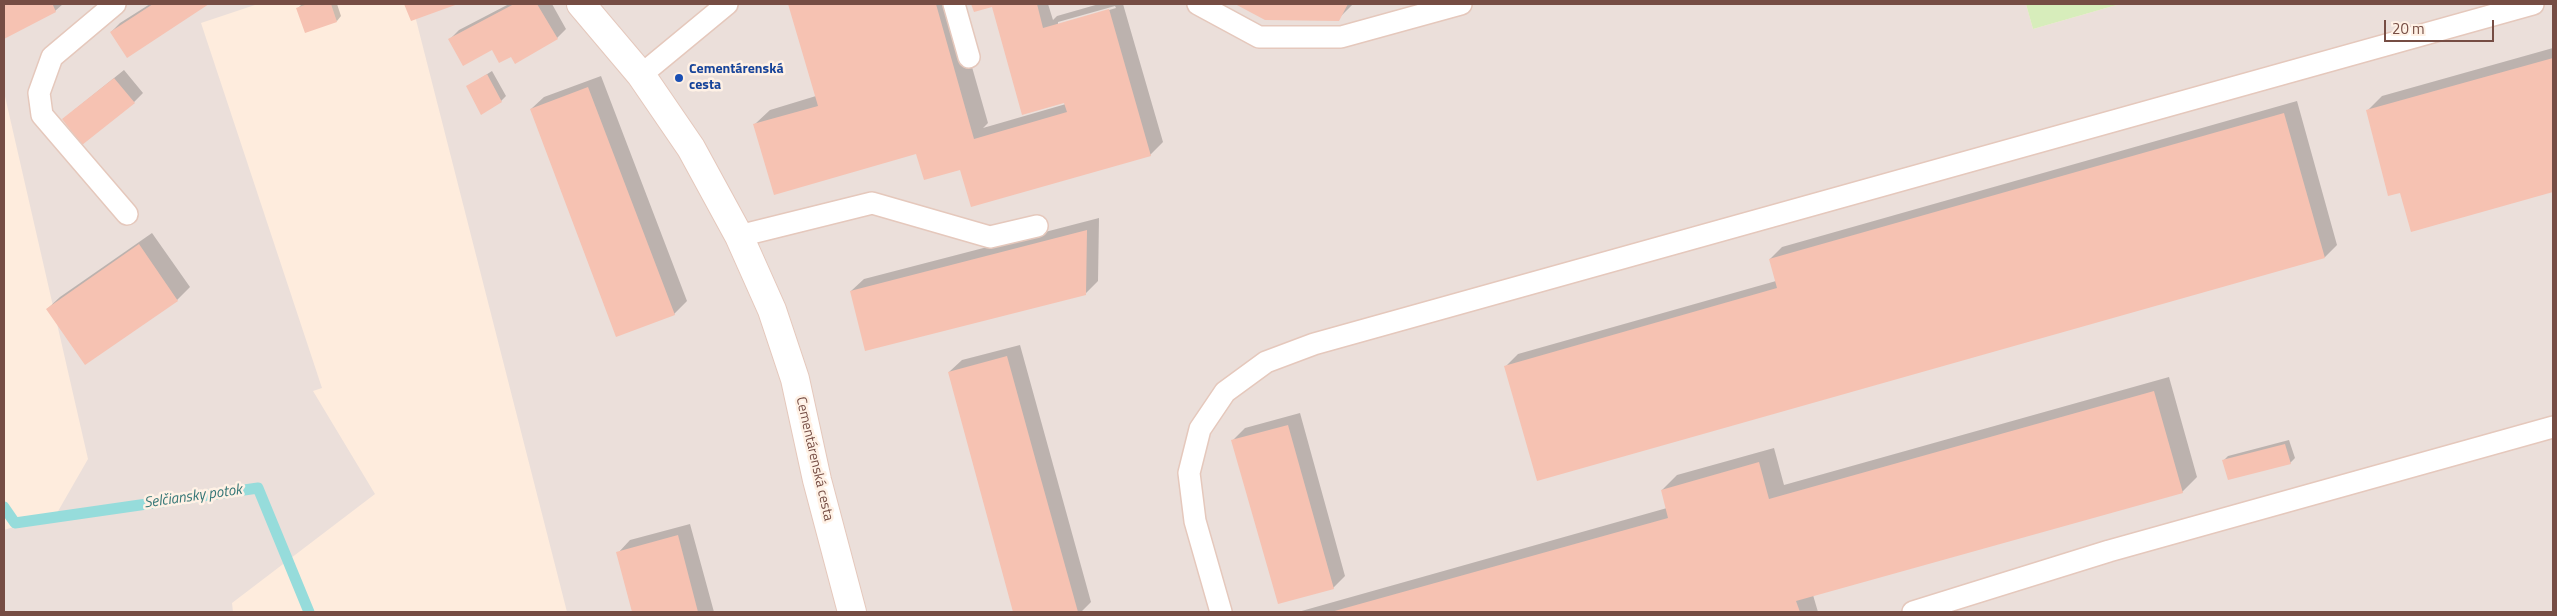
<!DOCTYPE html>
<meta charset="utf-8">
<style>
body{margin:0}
#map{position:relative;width:2557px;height:616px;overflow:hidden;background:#feecdd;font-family:"Titillium Web",sans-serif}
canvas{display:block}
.frame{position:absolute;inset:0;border:5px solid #764d44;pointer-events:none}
.scale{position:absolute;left:2384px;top:20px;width:110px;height:22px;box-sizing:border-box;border:2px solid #764d44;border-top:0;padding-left:6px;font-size:15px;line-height:18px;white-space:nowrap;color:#764d44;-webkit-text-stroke:4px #fff1e5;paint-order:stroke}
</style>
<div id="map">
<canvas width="2557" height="616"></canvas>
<div class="frame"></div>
<div class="scale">20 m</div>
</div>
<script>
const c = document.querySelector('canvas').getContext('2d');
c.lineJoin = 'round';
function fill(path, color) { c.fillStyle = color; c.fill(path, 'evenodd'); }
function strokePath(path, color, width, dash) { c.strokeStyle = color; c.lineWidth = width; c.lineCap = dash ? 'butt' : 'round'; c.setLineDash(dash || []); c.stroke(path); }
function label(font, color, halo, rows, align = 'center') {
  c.font = font + ' "Titillium Web",sans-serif'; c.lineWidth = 5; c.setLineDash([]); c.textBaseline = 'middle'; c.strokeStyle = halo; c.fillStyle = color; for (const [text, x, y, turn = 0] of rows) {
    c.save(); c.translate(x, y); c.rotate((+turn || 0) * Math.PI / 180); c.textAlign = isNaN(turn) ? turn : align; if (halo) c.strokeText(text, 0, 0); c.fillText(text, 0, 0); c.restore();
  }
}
const industrial = new Path2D(`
 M4,4H258L201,23L322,388L313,391L375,494L232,603L233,612H4V530L57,513L88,459L4,92Z
 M412,4H2026L2033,29L2120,4H2553V612H567Z`);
const green = new Path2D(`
 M2026,4H2120L2033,29Z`);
const shadow = new Path2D(`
 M4,4H63L55,11L4,38Z
 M150,4H207L127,56L111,32L120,23Z
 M302,4H337L341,16L337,21L298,8Z
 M509,4H552L566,29L557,38L511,56L493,48L450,39L459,30Z
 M790,4H954L988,123L983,128L1066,104L996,4L975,10L973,4H1048L1053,20L1057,16L1099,4H1123L1163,142L1150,155L961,168L917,152L755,124L770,110L816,96ZM1115,6L1116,8L1058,25V22Z
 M1238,4H1353L1338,19L1265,18Z
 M2553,48V191L2412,231L2401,191L2367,111L2382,96Z
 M124,70L143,93L134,102L73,111Z
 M492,71L506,96L501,101L467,87Z
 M601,76L687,301L674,314L531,109L544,97Z
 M2297,101L2337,245L2325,257L1506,366L1518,354L1776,281L1770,259L1782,247Z
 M1099,218L1098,281L1086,293L851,291L864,279Z
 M152,233L190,287L177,300L86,363L47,309L60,297Z
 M1020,345L1091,602L1081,612H1014L949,372L962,360Z
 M2169,377L2197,477L2182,492L1813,595L1818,612H1298L1667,508L1662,490L1677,475L1774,448L1784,485Z
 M1300,413L1345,576L1333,588L1233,440L1245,428Z
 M2289,440L2295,458L2290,463L2224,460L2228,456Z
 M690,524L714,612H634L618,553L630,540Z`);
const stream = new Path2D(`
 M4,507L15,523L258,488L309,612`);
const building = new Path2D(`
 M4,4H56L53,5L56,12L4,39Z
 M153,4H209L127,58L110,32Z
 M308,4H331L337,22L305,33L296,8Z
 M404,4H458L411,21Z
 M514,4H537L558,39L515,64L511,57L499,63L492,50L463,66L448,39Z
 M788,4H936L974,139L1067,112L1064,103L1022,115L992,7L974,12L971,4H1037L1043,28L1109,9L1151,156L971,207L960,170L924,180L916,154L774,195L753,124L818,106Z
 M1235,4H1348L1339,21L1265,20Z
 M2553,58V192L2411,232L2400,193L2388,196L2366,110Z
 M487,74L502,102L481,115L466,86Z
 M114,78L135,103L82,145L62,119Z
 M588,87L675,315L616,337L530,109Z
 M2284,113L2325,258L1537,481L1504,366L1777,288L1769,259Z
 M1087,230L1086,295L865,351L850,291Z
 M139,244L178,301L85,365L46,309Z
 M1007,356L1037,465L1078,612H1013L948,372Z
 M2154,391L2183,493L1796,601L1800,612H1331L1668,518L1661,490L1759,462L1769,499Z
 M1288,425L1334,589L1278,604L1231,440Z
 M2285,444L2291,464L2228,480L2222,460Z
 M678,535L698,612H632L616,552Z`);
const service = new Path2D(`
 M115,4L52,57L39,93L42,115L127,214
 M954,4L969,57
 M1198,4L1259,37H1341L1461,4
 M641,75L727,4
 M739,236L872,203L990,237L1037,226
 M1221,612L1195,521L1189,473L1200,429L1225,392L1266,362L1314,344L2533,4
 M1913,612L2109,551L2553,427`);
const minor = new Path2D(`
 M581,4L641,75L691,148L739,236L772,310L795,379L817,480L852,612`);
const markers = [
 [679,78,5,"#1a4fb4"]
];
const transitNames = [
 ["Cementárenská",689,70],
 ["cesta",689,86]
];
const streetNames = [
 ["Cementárenská cesta",814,459,77]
];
const waterNames = [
 ["Selčiansky potok",193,497,-8]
];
fill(industrial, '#ebdfda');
fill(green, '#d7edbb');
fill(shadow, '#0003');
strokePath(stream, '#96dcdb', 11);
fill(building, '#f6c2b2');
strokePath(service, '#e5c8bc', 24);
strokePath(minor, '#e5c8bc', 30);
strokePath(service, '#fff', 21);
strokePath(minor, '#fff', 28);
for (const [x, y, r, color] of markers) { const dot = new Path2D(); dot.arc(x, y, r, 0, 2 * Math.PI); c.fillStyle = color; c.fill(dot); strokePath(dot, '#fff1e5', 2); }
label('bold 14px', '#164399', '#fff1e5', transitNames, 'left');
label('14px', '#764d44', '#fff1e5', streetNames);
label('italic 15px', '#347676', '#fff1e5', waterNames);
</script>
